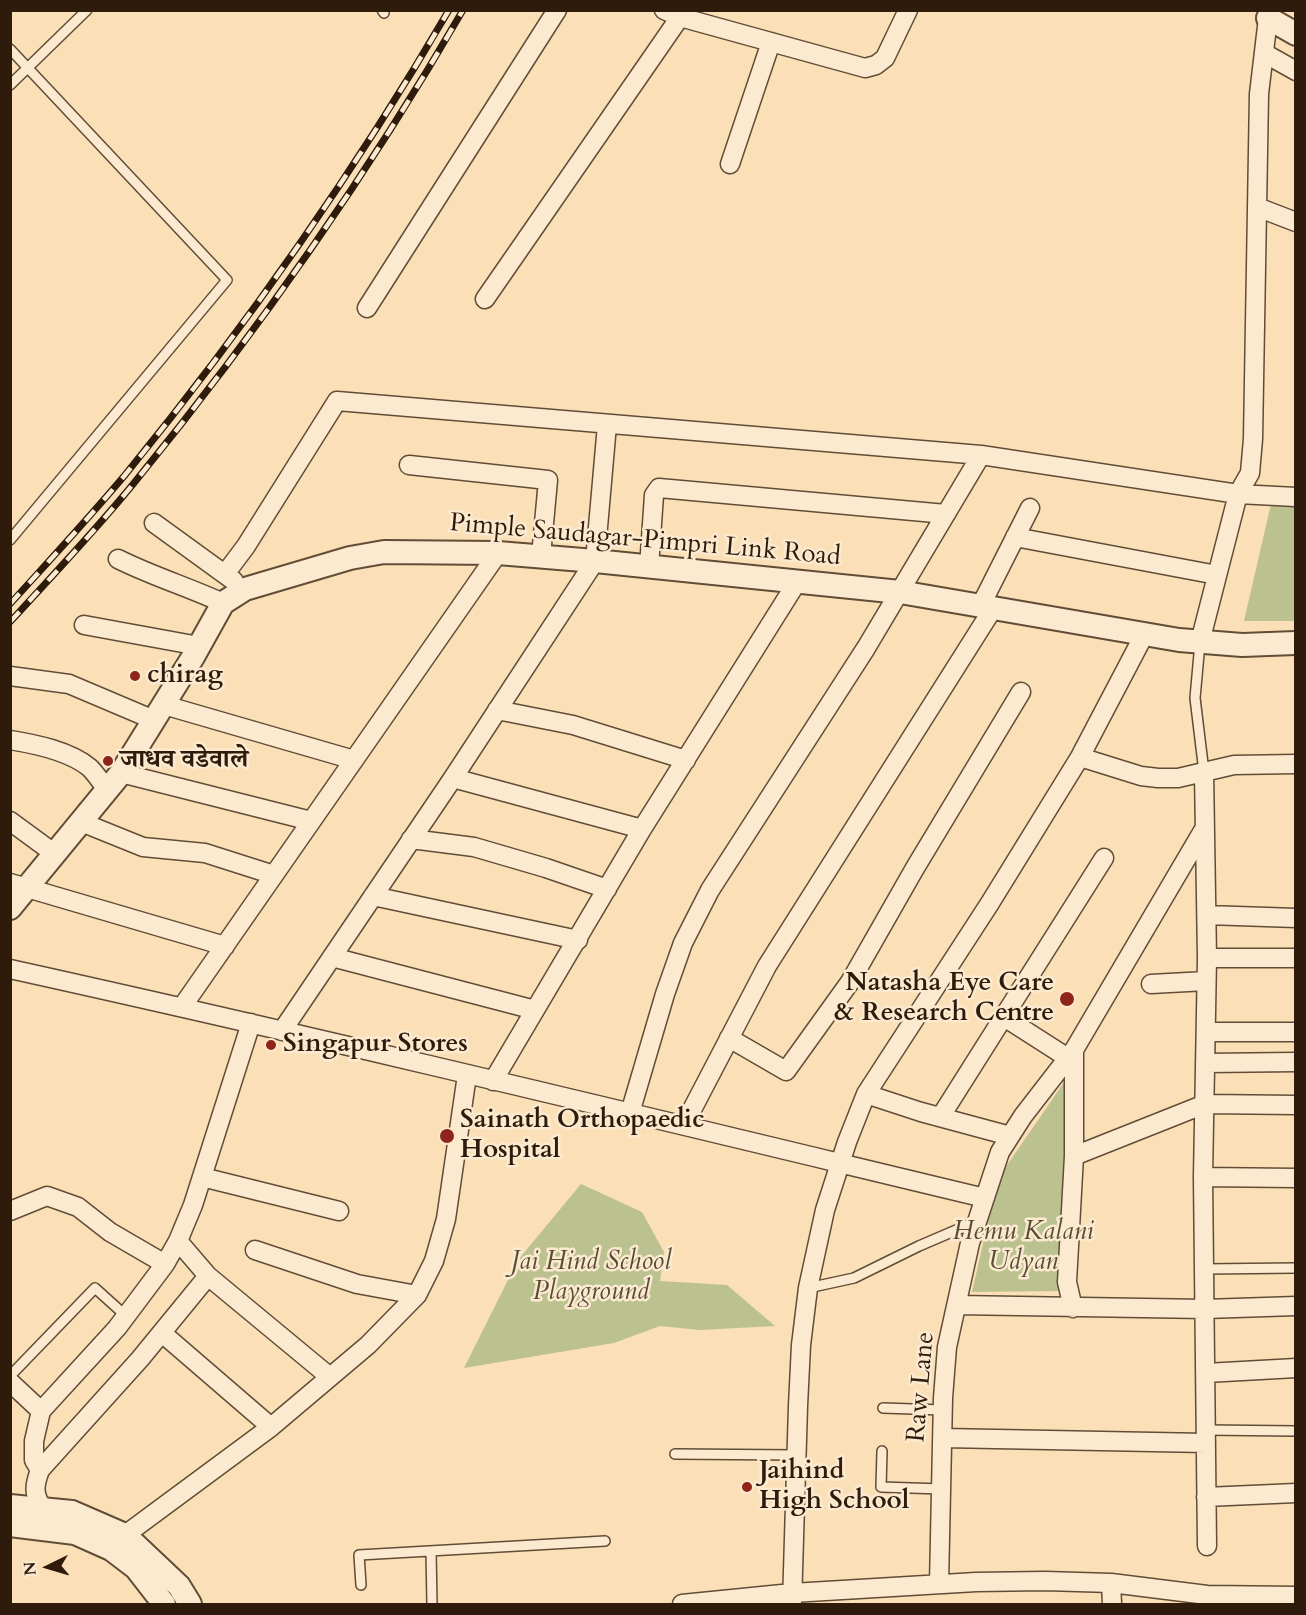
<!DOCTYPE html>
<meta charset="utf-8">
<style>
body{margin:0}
#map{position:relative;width:1306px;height:1615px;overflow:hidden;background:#fadfb7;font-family:Cardo,serif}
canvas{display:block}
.frame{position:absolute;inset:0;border:12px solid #2e1b0b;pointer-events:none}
.north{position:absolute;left:18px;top:1537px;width:60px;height:60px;-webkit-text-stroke:4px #fcead0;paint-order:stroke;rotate:265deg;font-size:16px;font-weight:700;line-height:24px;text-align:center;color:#2e1b0b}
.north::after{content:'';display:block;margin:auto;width:21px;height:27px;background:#2e1b0b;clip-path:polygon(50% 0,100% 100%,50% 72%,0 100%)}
</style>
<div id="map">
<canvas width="1306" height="1615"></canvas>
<div class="frame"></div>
<div class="north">N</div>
</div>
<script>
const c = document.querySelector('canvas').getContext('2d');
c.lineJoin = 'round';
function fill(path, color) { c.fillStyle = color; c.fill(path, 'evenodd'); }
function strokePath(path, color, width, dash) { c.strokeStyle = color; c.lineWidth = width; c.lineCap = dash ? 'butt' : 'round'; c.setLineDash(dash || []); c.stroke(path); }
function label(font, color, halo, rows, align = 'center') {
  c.font = font + ' Cardo,"Noto Serif Devanagari",serif'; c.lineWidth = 5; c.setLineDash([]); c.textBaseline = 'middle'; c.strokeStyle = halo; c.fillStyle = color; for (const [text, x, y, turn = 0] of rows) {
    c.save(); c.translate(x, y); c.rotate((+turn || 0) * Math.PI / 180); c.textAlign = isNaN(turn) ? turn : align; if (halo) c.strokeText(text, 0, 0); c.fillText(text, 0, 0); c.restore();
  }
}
const green = new Path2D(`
 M1271,504L1295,505V621H1244Z
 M1067,1078L1063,1291L972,1292L996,1187L1005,1168Z
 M581,1184L642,1212L664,1252L660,1281L727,1285L775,1326L700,1330L660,1326L614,1343L464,1368L518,1260Z`);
const service = new Path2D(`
 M382,10L384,13
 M10,49L227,280L10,540
 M10,85L87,10
 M1200,643L1195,698L1204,772
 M1205,1269L1296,1268
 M808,1288L854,1278L919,1246L975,1222
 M10,1376L95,1288L126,1316
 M883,1408L943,1410
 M1206,1430L1296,1431
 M882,1451L881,1487L942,1489
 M675,1454L796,1455
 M431,1551L432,1604
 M361,1585L359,1555L605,1541`);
const minor = new Path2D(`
 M664,10L680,17L865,68L876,65L885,58L908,10
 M1264,53L1296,71
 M730,164L771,42
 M1257,207L1296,222
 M485,299L680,17
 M367,308L557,10
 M409,465L548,480L541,556
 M154,523L234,581
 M1015,537L1217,575
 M118,559C152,576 188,587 223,603
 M649,567L654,495L659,488L946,514
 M225,574L246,546L337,401L981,455L1238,494L1296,497
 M981,605L1030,508
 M84,625L199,646
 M1200,642L1238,494L1250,473L1253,439L1259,94L1268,18
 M10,676L69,684L154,720
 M164,705L354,760
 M497,710L573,725L686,760
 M10,740C35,744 70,751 90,768C96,774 102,783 107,790
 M1080,757L1141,776L1158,778H1178L1234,765L1296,764
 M1204,772L1207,958L1203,1177L1207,1546
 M121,773L311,821
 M453,778L642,829
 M10,821L55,854
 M81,822L143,847L205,853L274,875
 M411,839L474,847L546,868L607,889
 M10,883L225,946
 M373,896L578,940
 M1207,915L1296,918
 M332,957L535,1010
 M1207,958H1296
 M10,969C336,1041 660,1120 985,1198
 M1151,984L1206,981
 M182,1007L498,553
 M1004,1017L1068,1058
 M282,1031L453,778L595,561L607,425
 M1206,1032H1296
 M729,1038L786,1071L850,982L915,868L1021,692
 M1205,1063L1296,1062
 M493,1081L642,829L797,582
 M866,1094L921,1112L1010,1136
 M630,1113L665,994L683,943L710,890L866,648L981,455
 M941,1116L1104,858
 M684,1125L767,966L994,607
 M1074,1156L1205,1104L1296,1105
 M202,1177L339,1211
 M1203,1177L1296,1178
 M10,1211L47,1196L78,1207L110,1232L165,1264
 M178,1241L208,1276L330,1377
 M255,1250L357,1284L417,1295
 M957,1305L1205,1309L1296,1306
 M1073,1308L1067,1282L1074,1156V1050
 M162,1333L271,1427
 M1206,1373L1296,1368
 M10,1382L41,1411
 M943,1438L1206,1443
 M40,1470L140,1359L208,1276
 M1206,1497L1296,1493
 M43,1509C33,1494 34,1486 40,1470L34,1460V1441L41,1411L117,1328L165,1264L178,1241L193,1205L251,1023
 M116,1544L125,1535L271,1427L368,1345L417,1295L434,1261L446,1219L467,1075
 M1111,1583L1112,1604
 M939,1584L943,1398L947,1347L970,1243L1000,1152L1023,1116L1074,1050L1204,829
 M682,1604L792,1593L976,1582L1045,1581L1111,1583L1207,1595L1296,1596
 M792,1604L798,1406L801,1345L808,1288L825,1210L847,1142L866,1094L990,903L1080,757L1144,635`);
const tertiary = new Path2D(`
 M1268,18L1296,34
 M10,908L121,773L193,657L223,603L245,589L350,558L384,552L498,553L595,561L900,592L1179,640L1242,645L1296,643
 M10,1506L72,1512L125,1535L179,1586L190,1604
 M10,1525L75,1533L111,1549L136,1568L164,1604`);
const rail = new Path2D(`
 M10,604C49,561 88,519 125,475C244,329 354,173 449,10
 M10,622C52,576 95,531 134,483C255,335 367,176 463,10`);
const markers = [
 [135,676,6,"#8f2418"],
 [108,761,6,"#8f2418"],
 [1067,999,8,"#8f2418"],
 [271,1045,6,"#8f2418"],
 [447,1136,8,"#8f2418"],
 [747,1487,6,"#8f2418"]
];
const streetNames = [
 ["Pimple Saudagar-Pimpri Link Road",645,541,5],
 ["Raw Lane",922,1387,-85]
];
const poiNames = [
 ["chirag",147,676],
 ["जाधव वडेवाले",120,761],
 ["Natasha Eye Care",1054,984,"right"],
 ["& Research Centre",1054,1014,"right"],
 ["Singapur Stores",283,1045],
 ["Sainath Orthopaedic",460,1121],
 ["Hospital",460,1151],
 ["Jaihind",759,1472],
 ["High School",759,1502]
];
const parkNames = [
 ["Hemu Kalani",1023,1233],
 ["Udyan",1023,1263],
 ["Jai Hind School",591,1263],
 ["Playground",591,1293]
];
fill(green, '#bbc290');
strokePath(service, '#614c36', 12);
strokePath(minor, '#614c36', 21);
strokePath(tertiary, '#614c36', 26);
strokePath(service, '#fcead0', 9);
strokePath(minor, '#fcead0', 18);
strokePath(tertiary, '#fcead0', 22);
strokePath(rail, '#2e1b0b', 7);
strokePath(rail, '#fcead0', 4.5, [14]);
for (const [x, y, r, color] of markers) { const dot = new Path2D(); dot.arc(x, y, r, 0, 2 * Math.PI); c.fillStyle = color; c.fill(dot); strokePath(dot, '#fcead0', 2); }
label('26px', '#2e1b0b', '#fcead0', streetNames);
label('bold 26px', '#2e1b0b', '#fcead0', poiNames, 'left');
label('italic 26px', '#584d33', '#fcead0', parkNames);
</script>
